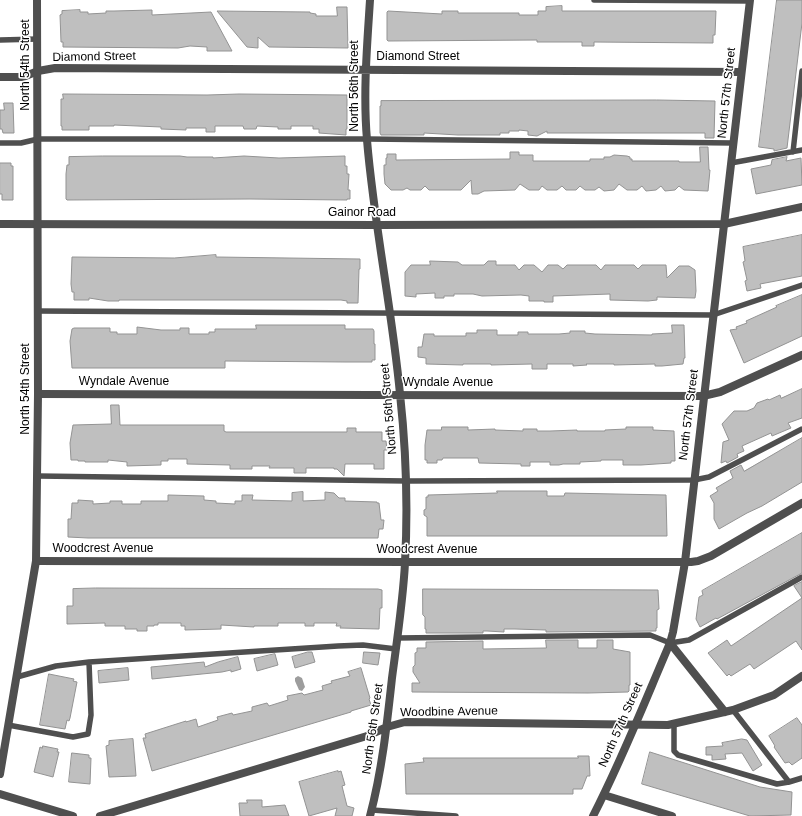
<!DOCTYPE html>
<style>
body{margin:0}
canvas{display:block;background:#fff}
</style>
<canvas width="802" height="816"></canvas>
<script>
const c = document.querySelector('canvas').getContext('2d');
c.lineJoin = 'round';
function fill(path, color) { c.fillStyle = color; c.fill(path, 'evenodd'); }
function strokePath(path, color, width, dash) { c.strokeStyle = color; c.lineWidth = width; c.lineCap = dash ? 'butt' : 'round'; c.setLineDash(dash || []); c.stroke(path); }
function label(font, color, halo, rows, align = 'center') {
  c.font = font + ' Arial,sans-serif'; c.lineWidth = 3; c.setLineDash([]); c.textBaseline = 'middle'; c.strokeStyle = halo; c.fillStyle = color; for (const [text, x, y, turn = 0] of rows) {
    c.save(); c.translate(x, y); c.rotate((+turn || 0) * Math.PI / 180); c.textAlign = isNaN(turn) ? turn : align; if (halo) c.strokeText(text, 0, 0); c.fillText(text, 0, 0); c.restore();
  }
}
const water = new Path2D(`
 M298,676L302,678L305,687L302,691L299,690L295,681V678Z`);
const building = new Path2D(`
 M777,0H802V23L787,148L774,151V149L759,147Z
 M562,6V11H716L715,35H713V43L594,42V46H582V42H537V40L388,41L387,40V12L388,11L442,14V11H458V13H519V15H538V11H546V7Z
 M337,7H347L348,48L269,47L258,37V48L247,47L217,11L310,12V13L316,14V16H337Z
 M80,10V12H88V14L106,13V11H114L152,10V15L211,12L232,51H207V47L190,46L178,48L63,47V42H61L60,15L62,14V11Z
 M63,94L207,95L239,94L347,95V129H346V135L319,133V129H313V126H291V129H278V127L257,126L256,129H244L243,126H215V132H206V128H186V130L161,129V127L114,125V126H89V130H62V126H61V99H63Z
 M657,100L715,101L714,138H705V133H547V131L537,136L528,135V131L519,130V131H509V133H500V135H458L424,133V135H381L380,133V106H381V101Z
 M4,103H13L14,133H3L2,129H0V110H4Z
 M700,147H708L709,170H710L708,191L684,190L679,186L675,190L665,191L661,186L656,190L646,191L642,186L637,190H627L619,184L614,190L604,191L599,187L595,190H585L580,186L576,190H566L562,186L557,190H547L542,186L539,190H529L520,184L515,190L484,191L478,194H472L471,180L461,190H429L425,186L421,190H410L407,188L403,190H391L385,184L384,174V165H386V158H387V154H396V160L510,159V152H519V155H533V161H590V159H604V157H610L614,155L627,156L630,157V159H632V161H679V162H700Z
 M103,156H180L187,157H213V158L244,156L279,158L345,156V166H347V174H349L348,190H350V199H347V200L250,199L67,200L66,199V174L67,165H69V157Z
 M787,157L786,161L801,158L802,185L756,194L751,169L771,165L772,160Z
 M0,163H11V166H13V200H2V194H0Z
 M802,235V276L760,284L761,288L747,291L745,281L747,280L743,262L745,261L743,247Z
 M216,255V257L360,259V269H359L358,303H347V301L341,300H119V301H108L89,298V300H74V292H72L71,284L72,257L174,258Z
 M430,261L458,262L462,265H484L488,261H496V265H515L519,270L524,265H534L542,272L548,265H558L563,269L567,265H596L601,270L605,265H634L638,269L642,265H666L667,278L679,266H689L695,270L696,291L695,298L657,297V300L648,301L610,300V294L553,296V302H544V301H529V296L521,295L482,296L473,294H454V296H444V298H435V293L416,294V297L405,296V272L411,265H430Z
 M802,295V336L744,363L730,330L737,329L736,327L747,323L746,321L777,307L776,306Z
 M256,325H345V329H373L374,331V344H375V360H372V362H345L226,361H225V368H72L70,341L72,329L74,328H110V332H117V334H137V327L161,330H180V328H189V334H209V332H215V329H256Z
 M672,325H684L685,358H684L683,364L662,366H655V364L614,365V364H586L587,365L573,366V364H547V369H532V364L491,365V364H463V365L426,364V358L418,357V347H422L424,334H434V336H466V333H477V330H497V335H518V332H528V334H559L570,333V331H585V333L595,334L652,335V334L672,333Z
 M802,389V418L788,423L791,428L772,436L771,433L742,446L744,451L737,454L738,457L727,463L726,461L721,463L723,442L729,440L722,424L734,411H747L754,408L757,403L768,399L769,400L780,395L781,398Z
 M111,405H119L120,425H224V431L226,432H347V428H356V432H382V441H386L387,450H384V469H374V464H345L344,476L337,469H334V468H306V473H294V468H269L270,466H252V469H230V465L187,464V459H168V461H161V465L127,466V462L108,460V462H85V461H78V460H71L70,443L73,425L111,424Z
 M442,427H468V430L495,429V430L523,431V429H537V431H550L577,430V431H605V430L626,429V427H653V430L674,431L675,459V461H671V463L641,465H623V460H601V461L580,462V464H563L559,465H550V462H530V466H521V464L479,463L478,458H443L442,460H437V463H427V460H425V445L427,430H441Z
 M802,438V482L762,506L747,513L719,529L714,519V503L710,496L718,491L716,488L733,478L730,471L741,465L744,471Z
 M497,491H547V496H564L565,493L666,495L667,536H427V517L424,515V510L426,509V497H428V495L497,493Z
 M303,492V501L325,500V492L334,493L339,498H345V501L377,502V503H379L381,520H384L383,529H379L378,538H88L68,537V519H71L72,503H78V500L93,501V504L110,503V501H122V504H141V501H168V495L204,496V500L216,501V503L235,504V501H242V495H253L252,500L292,501V493Z
 M802,533V573L717,619L716,618L700,627L696,619L699,597L703,595L702,591Z
 M802,582V650L796,641L754,669L750,664L731,676L729,674L727,676L708,653L727,640L731,646L802,598L794,586Z
 M96,588L378,589L382,590V608H380L379,629L340,628L341,626H336L337,623H314V626H305V623H278V626H254V627L221,625V629L185,630V626H181V623H158V625H154V626H147V631H137V629H125V626H105V623L67,624V606H73V589Z
 M423,589L658,590L659,609L657,610V628H656V631L546,632V630L515,629H504V632L487,631H483V633H426V629H425V617L423,615Z
 M546,640H578V648H597V640H613V649L630,652V685H629V691L628,692L588,693L412,692V683H420L413,672V667L415,665V653L417,652V648H426V642L483,641V649L546,648Z
 M308,652H312L315,662L295,668L292,657Z
 M364,652L380,653L378,665L363,663Z
 M275,654L278,665L257,671L254,659Z
 M238,657L241,669L231,672V670L222,672L152,679L151,667L204,662L205,667L218,662Z
 M128,668L129,680L99,683L98,671Z
 M361,668L370,698L369,699L371,705L351,711V712L152,771L143,738H146L145,734L186,721V722L196,719L198,727L218,720L217,717L232,713L233,715L252,711V707L267,703L269,706L288,700L287,696L302,693L304,695L323,690L322,686L332,683L331,681L350,676L348,672Z
 M49,674L74,679L73,681L77,682L70,718L69,721L67,720L65,729L40,725Z
 M797,718L802,725V758L792,765L789,762L785,763L774,747L775,746L769,736Z
 M133,739L136,776L109,777L106,746L109,745V741Z
 M742,739L747,740L762,765L753,771L742,753L725,754L726,759L712,760V755H706V747L723,746L722,743Z
 M43,746L58,749L57,752H59L53,777L34,772L40,747L42,748Z
 M650,752L760,787L792,792L791,815L750,816L642,784Z
 M72,753L89,755V758H91L90,784L69,782Z
 M578,756H589L590,776H587L582,789H573V794H406L405,764L424,762L423,758H578Z
 M338,771V772L341,771L345,785L342,786L347,806L354,808L352,816H335L337,808L309,816L299,782Z
 M247,800H262V807L285,805L289,816H240L239,803H247Z`);
const service = new Path2D(`
 M594,0L750,1
 M0,40L38,39
 M0,143H21L38,139H367L733,143
 M793,152L802,71
 M731,163L802,150
 M37,311L713,315L802,285
 M38,476L406,481L694,480L709,477L802,429
 M397,638L650,635L670,643L689,640L802,577
 M17,677L56,666L89,662L338,646L363,645L396,649
 M733,710L789,782
 M674,723V751L678,755L777,784L789,782L802,778
 M8,725L73,737L88,734L91,715L89,662
 M372,810L456,816`);
const minor = new Path2D(`
 M0,77H23L38,71L55,68L741,72
 M0,224L376,225L724,224L802,207
 M38,394L703,396L720,392L802,355
 M36,561L405,562H691L698,561L711,556L802,503
 M670,643L725,712
 M604,795L672,816
 M100,816L367,736L387,727L405,722L668,725L733,710L774,695L802,676
 M370,816C382,771 387,724 392,678C397,640 403,601 405,563C408,508 406,449 400,394C392,309 374,225 367,140C363,93 367,47 370,0`);
const tertiary = new Path2D(`
 M0,774L36,561L38,394L37,0
 M0,794L73,816
 M593,816C622,760 645,701 670,643L673,632L685,562L750,0`);
const streetNames = [
 ["Diamond Street",94,57,-1],
 ["Diamond Street",418,57],
 ["North 54th Street",26,65,-90],
 ["North 56th Street",355,86,-90],
 ["North 57th Street",727,93,-84],
 ["Gainor Road",362,213],
 ["Wyndale Avenue",124,382],
 ["Wyndale Avenue",448,383],
 ["North 54th Street",26,389,-90],
 ["North 56th Street",389,409,-95],
 ["North 57th Street",689,415,-83],
 ["Woodcrest Avenue",103,549],
 ["Woodcrest Avenue",427,550],
 ["Woodbine Avenue",449,712,-1],
 ["North 57th Street",621,725,-66],
 ["North 56th Street",373,729,-82]
];
fill(water, '#9d9d9d');
fill(building, '#bfbfbf');
strokePath(building, '#939393', 1);
strokePath(service, '#4f4f4f', 5.5);
strokePath(minor, '#4f4f4f', 8);
strokePath(tertiary, '#4f4f4f', 8);
label('12px', '#000', '#fff', streetNames);
</script>
